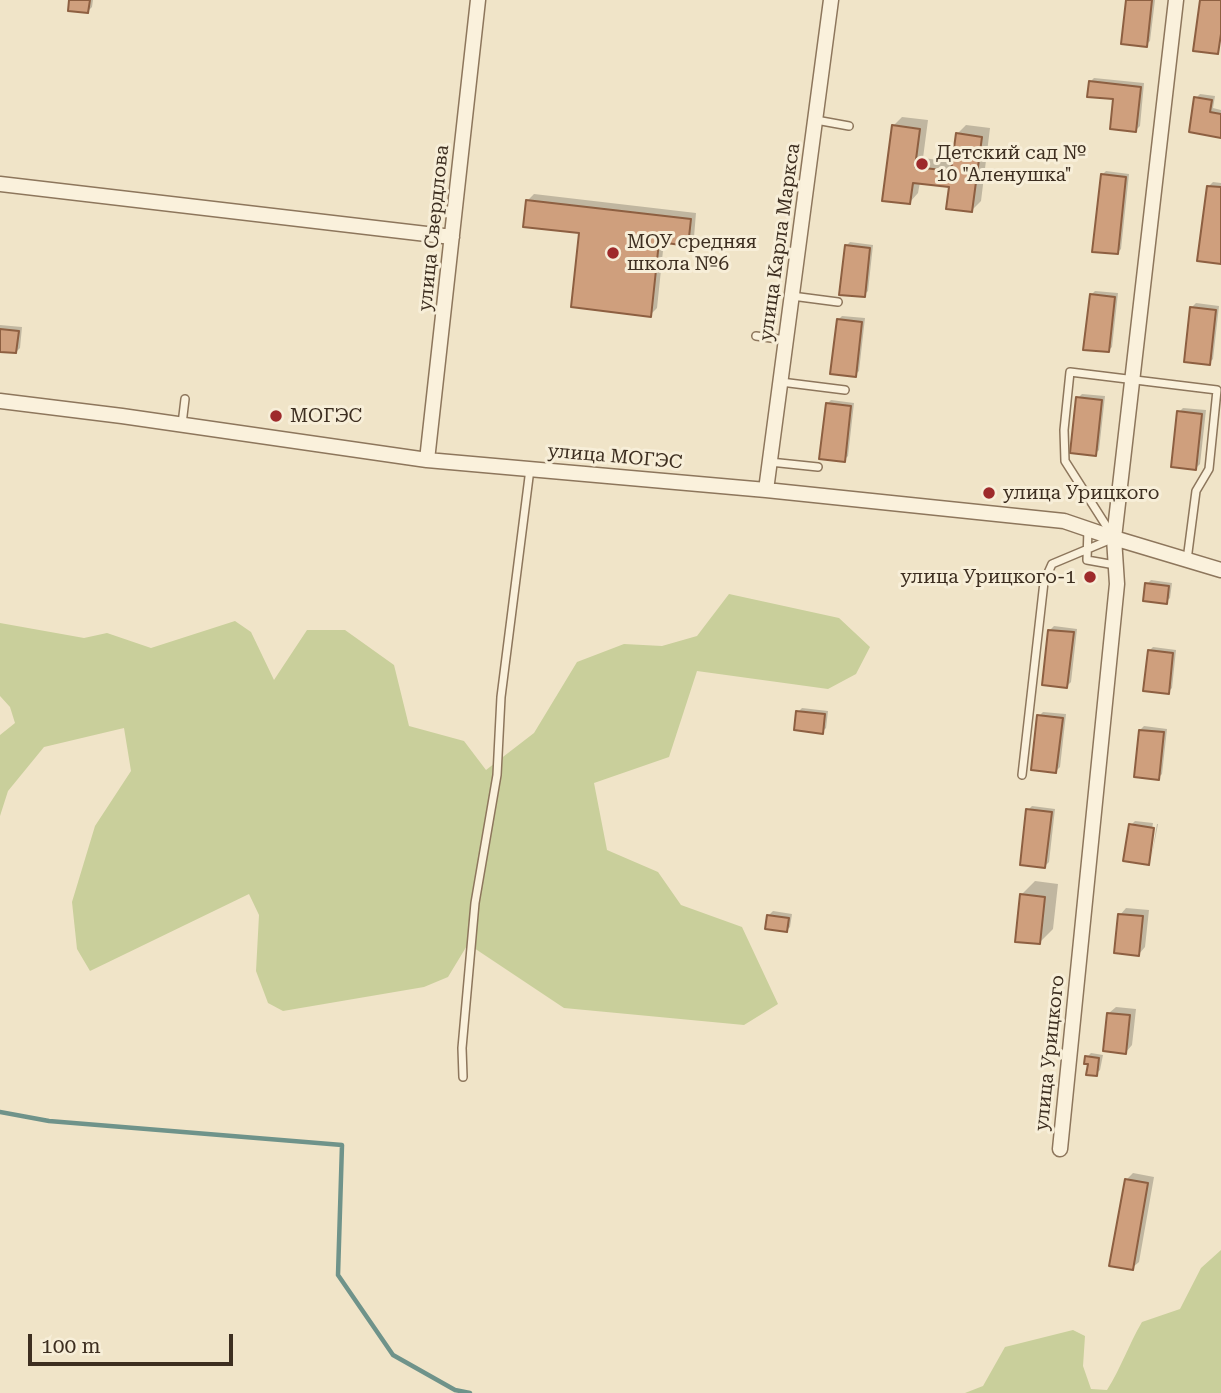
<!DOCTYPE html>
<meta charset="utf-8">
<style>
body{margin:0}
#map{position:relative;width:1221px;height:1393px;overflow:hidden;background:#f0e4c8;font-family:"Roboto Serif",serif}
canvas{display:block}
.scale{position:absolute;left:28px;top:1334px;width:205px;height:32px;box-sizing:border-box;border:4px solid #3d2e20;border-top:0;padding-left:9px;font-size:21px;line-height:24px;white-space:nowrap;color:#3d2e20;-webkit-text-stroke:5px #f7eed8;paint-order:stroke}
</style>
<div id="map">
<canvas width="1221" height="1393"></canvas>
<div class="scale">100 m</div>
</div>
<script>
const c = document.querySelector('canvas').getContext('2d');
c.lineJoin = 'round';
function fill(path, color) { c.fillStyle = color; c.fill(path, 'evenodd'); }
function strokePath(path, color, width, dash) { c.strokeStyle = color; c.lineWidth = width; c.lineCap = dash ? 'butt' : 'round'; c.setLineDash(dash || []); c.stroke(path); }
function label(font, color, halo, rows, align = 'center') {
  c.font = font + ' "Roboto Serif",serif'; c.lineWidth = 6; c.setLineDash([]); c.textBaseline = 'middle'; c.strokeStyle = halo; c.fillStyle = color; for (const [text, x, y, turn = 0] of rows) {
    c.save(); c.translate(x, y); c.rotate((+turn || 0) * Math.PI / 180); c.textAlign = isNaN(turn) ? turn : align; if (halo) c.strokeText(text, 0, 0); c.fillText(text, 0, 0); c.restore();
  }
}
const green = new Path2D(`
 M729,594L839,618L870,647L856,674L828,689L697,671L669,757L594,783L607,850L658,872L681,905L742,927L778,1004L744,1025L564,1008L468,944L448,977L424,987L283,1011L268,1003L256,971L259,915L249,894L90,971L77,949L72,902L95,826L131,771L124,728L44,747L8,791L0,816V735L15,723L10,707L0,696V623L84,638L107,633L151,648L235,621L251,632L274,680L307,630H345L394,665L409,726L464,741L486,770L534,733L577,662L624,644L662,646L697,636Z
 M1221,1250V1393H965L983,1386L1005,1347L1073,1330L1085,1336L1083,1366L1091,1389L1107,1390C1121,1368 1129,1344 1142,1322L1180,1309L1201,1268Z`);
const shadow = new Path2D(`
 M71,0H93L92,7L88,11Z
 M1128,0H1155L1150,41L1146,45Z
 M1094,78L1144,83L1140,126L1136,130L1115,98L1090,82Z
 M1200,94L1215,96L1213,108L1221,110V136L1196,98Z
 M902,117L928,120L923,158L954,162L957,134L966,125L990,128L981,201L972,210L951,186L920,182L918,193L910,202L893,126Z
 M1106,171L1129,174L1121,249L1117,253L1102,175Z
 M1213,182L1221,183V262L1209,186Z
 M534,194L696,213L694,237L687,244L664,241L657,308L650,315L581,232L527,201Z
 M850,242L873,245L868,291L864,295L846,246Z
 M1095,291L1118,293L1112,347L1108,351L1091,295Z
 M1196,303L1219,306L1213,359L1209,363L1192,307Z
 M842,316L865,318L859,371L855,375L838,320Z
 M0,325L22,327L20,348L16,352L0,350Z
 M1082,394L1105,396L1099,450L1095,454L1078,398Z
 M831,400L854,403L848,456L844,460L827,404Z
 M1183,408L1206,410L1200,464L1196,468L1179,412Z
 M1151,580L1172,583L1170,598L1166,602L1147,584Z
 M1054,626L1077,629L1071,682L1067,686L1050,630Z
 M1153,647L1176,650L1172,688L1168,692L1149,651Z
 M802,708L828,711L826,728L822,732L798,712Z
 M1043,712L1066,714L1060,767L1056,771L1039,716Z
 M1144,726L1167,729L1162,774L1158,778L1140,730Z
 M1032,806L1055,809L1049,862L1045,866L1028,810Z
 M1135,821L1153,823L1147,861H1150L1148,863L1131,825Z
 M1157,824H1158L1151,860Z
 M1035,881L1058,884L1053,929L1039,943L1021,895Z
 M1126,908L1149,910L1145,947L1139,954L1120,915Z
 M773,911L792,914L790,927L786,931L769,915Z
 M1116,1007L1136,1009L1132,1045L1126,1052L1109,1013Z
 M1091,1053L1103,1055L1100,1070L1096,1074L1087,1057Z
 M1133,1173L1154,1177L1139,1262L1132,1268L1126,1180Z`);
const stream = new Path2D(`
 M0,1112L49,1121L342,1145L338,1275L393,1355L455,1390L470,1393`);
const building = new Path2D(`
 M69,0H90L88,13L68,11Z
 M1126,0H1152L1147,47L1121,44Z
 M1200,0H1221V34L1218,54L1193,51Z
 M1089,81L1141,87L1136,132L1110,129L1113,99L1087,97Z
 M1194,97L1212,100L1210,112L1221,114V138L1189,132Z
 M892,125L920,129L915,167L951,171L956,133L982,137L972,212L946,209L949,187L913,183L910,204L882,201Z
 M1101,174L1126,177L1118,254L1092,252Z
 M1207,186L1221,187V264L1197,261Z
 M526,200L691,219L688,246L659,242L651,317L571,307L579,233L523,227Z
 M845,245L870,248L865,297L839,295Z
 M1090,294L1115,297L1109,352L1083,350Z
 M1190,307L1216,310L1210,365L1184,362Z
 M837,319L862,322L856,377L830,374Z
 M0,329L19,331L16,353L0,352Z
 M1076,397L1102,400L1096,456L1070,453Z
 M826,403L851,406L845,462L819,459Z
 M1177,411L1202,414L1196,470L1171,467Z
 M1145,583L1169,586L1167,604L1143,601Z
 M1048,630L1074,632L1067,688L1042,685Z
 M1148,650L1173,653L1169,694L1143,691Z
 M796,711L825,714L823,734L794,730Z
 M1037,715L1063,718L1056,773L1031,770Z
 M1139,730L1164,732L1159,780L1134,777Z
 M1026,809L1052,812L1045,868L1020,865Z
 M1129,824L1154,828L1149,865L1123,861Z
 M1020,894L1045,897L1040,944L1015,942Z
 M1118,914L1143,916L1139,956L1114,953Z
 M767,915L789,918L787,932L765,929Z
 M1107,1013L1130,1015L1126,1054L1103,1051Z
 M1085,1056L1099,1058L1097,1076L1086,1075L1088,1064H1084Z
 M1125,1179L1148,1183L1133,1270L1109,1266Z`);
const service = new Path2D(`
 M816,120L849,126
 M792,296L838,302
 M756,336L786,340
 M781,382L845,390
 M182,424L185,399
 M770,462L818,467
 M1088,529L1087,560L1115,565
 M1022,775L1044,582L1052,564L1114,538L1065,461L1064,430L1070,372L1217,390L1209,469L1196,491L1187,560
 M463,1077L462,1048L475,903L497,775L501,697L530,469`);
const minor = new Path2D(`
 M0,184L452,237
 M0,401L122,416L427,460L766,490L1064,521L1114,538L1221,570
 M427,460L478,0
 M766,490L831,0
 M1060,1149L1117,584L1114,538L1176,0`);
const markers = [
 [922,164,7,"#9e2a2b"],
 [613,253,7,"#9e2a2b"],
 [276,416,7,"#9e2a2b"],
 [989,493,7,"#9e2a2b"],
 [1090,577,7,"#9e2a2b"]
];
const poiNames = [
 ["Детский сад №",936,153],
 ["10 \"Аленушка\"",936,175],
 ["МОУ средняя",627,242],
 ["школа №6",627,264],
 ["МОГЭС",290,416],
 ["улица Урицкого",1003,493],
 ["улица Урицкого-1",1076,577,"right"]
];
const streetNames = [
 ["улица Свердлова",434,228,-84],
 ["улица Карла Маркса",780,242,-82],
 ["улица МОГЭС",615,457,5],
 ["улица Урицкого",1050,1053,-84]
];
fill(green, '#c9cf9b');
fill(shadow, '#0003');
strokePath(stream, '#6f938a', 4.5);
fill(building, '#cf9f7d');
strokePath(building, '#8d5f41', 2);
strokePath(service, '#8d765c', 10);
strokePath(minor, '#8d765c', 17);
strokePath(service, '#faf1dc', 7);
strokePath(minor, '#faf1dc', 14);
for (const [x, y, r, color] of markers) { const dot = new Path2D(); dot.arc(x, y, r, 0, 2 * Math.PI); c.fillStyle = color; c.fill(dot); strokePath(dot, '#f7eed8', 2.5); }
label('19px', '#3d2e20', '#f7eed8', poiNames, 'left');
label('19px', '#3d2e20', '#f7eed8', streetNames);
</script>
